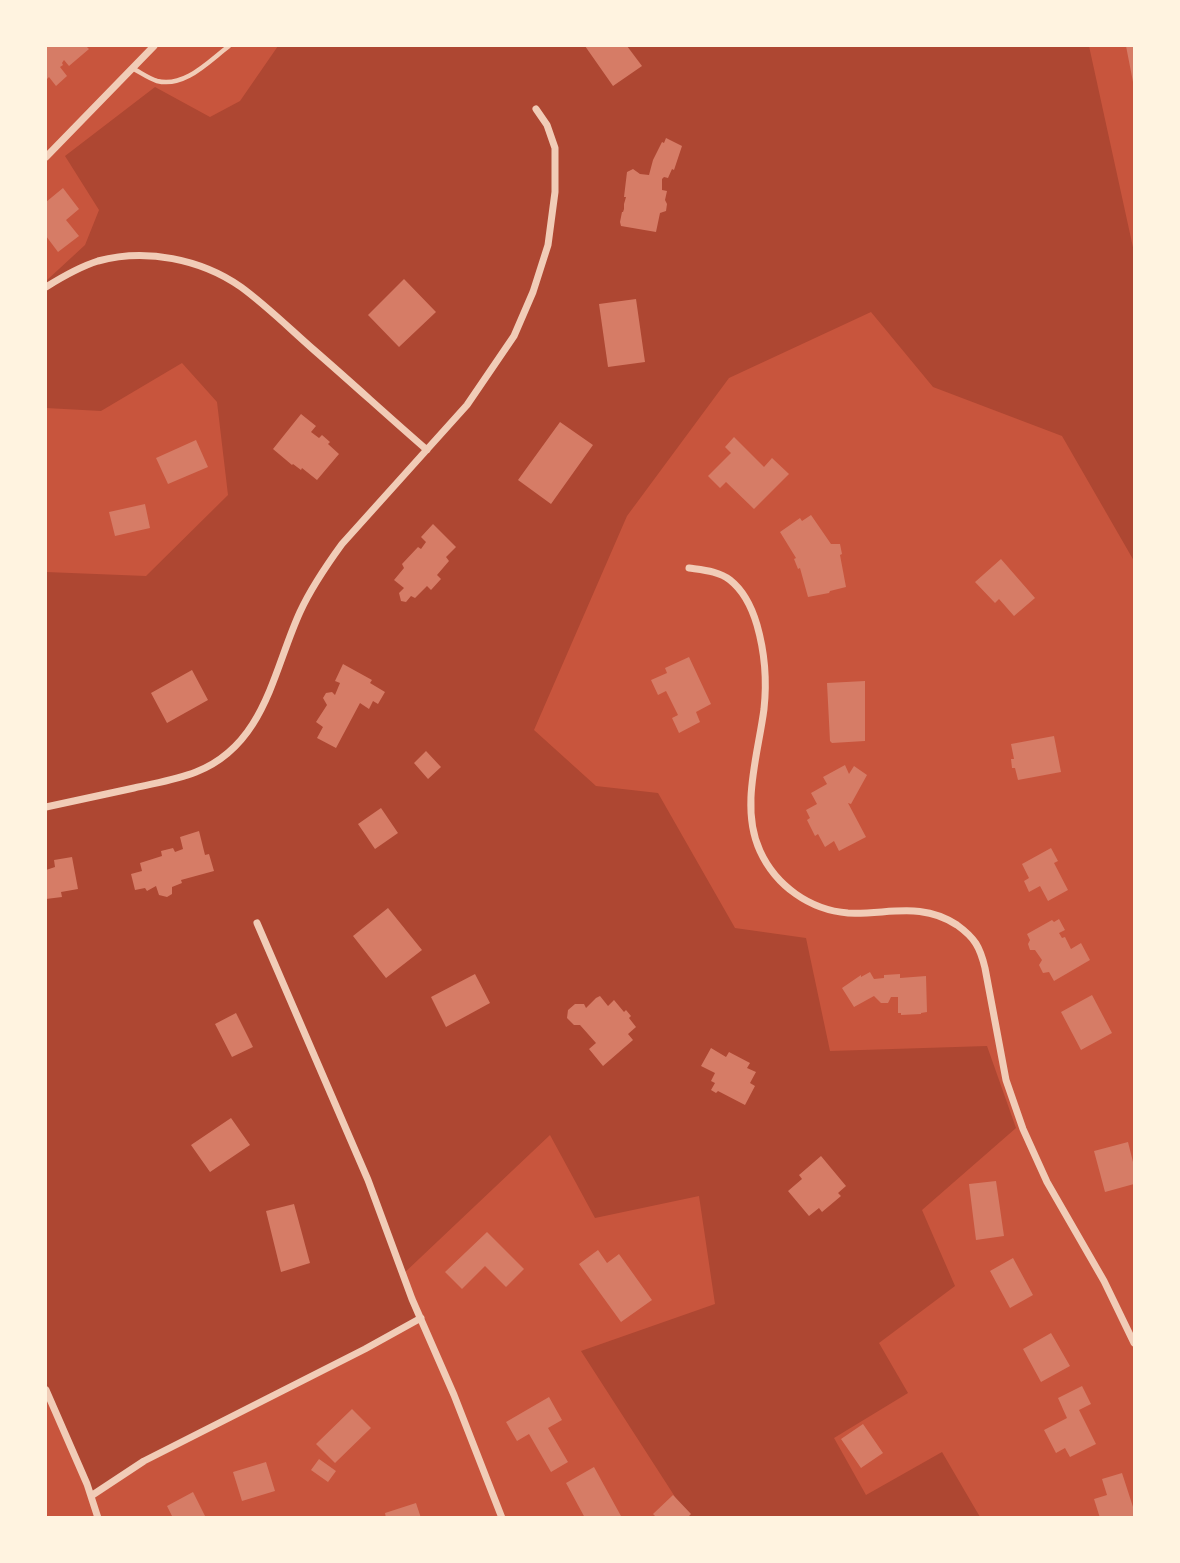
<!DOCTYPE html>
<style>
body{margin:0}
#map{position:relative;width:1180px;height:1563px;overflow:hidden;background:#c8553d;font-family:"Noto Sans",sans-serif}
canvas{display:block}
.frame{position:absolute;inset:0;border:47px solid #fff3e0;pointer-events:none}
</style>
<div id="map">
<canvas width="1180" height="1563"></canvas>
<div class="frame"></div>
</div>
<script>
const c = document.querySelector('canvas').getContext('2d');
c.lineJoin = 'round';
function fill(path, color) { c.fillStyle = color; c.fill(path, 'evenodd'); }
function strokePath(path, color, width, dash) { c.strokeStyle = color; c.lineWidth = width; c.lineCap = dash ? 'butt' : 'round'; c.setLineDash(dash || []); c.stroke(path); }
const green = new Path2D(`
 M278,46H1089L1134,252V435L1133,438L1134,439V561L1062,436L933,387L871,312L729,378L627,516L534,730L596,786L658,793L735,928L806,938L830,1051L987,1046L1016,1128L922,1210L955,1286L879,1343L908,1393L834,1438L866,1495L942,1452L980,1517H688L581,1351L715,1304L699,1196L595,1218L550,1135L401,1276L417,1321L88,1494L46,1391V572L146,576L228,495L217,402L182,363L101,411L46,408V281L85,245L99,210L65,156L155,87L210,117L240,101Z`);
const building = new Path2D(`
 M46,46H86L89,49L69,66L64,60L62,63L63,65L60,67L67,76L56,86L49,77L46,80Z
 M585,46H627L642,66L613,86Z
 M1126,46H1134V82H1133Z
 M666,138L682,146L674,170L672,169L668,178L664,177L662,179V190L667,191L665,200L667,204L666,211L660,213L656,232L621,226L620,222L622,212H623L624,209V204L626,197H624L627,172L633,169L640,174L649,175L653,160L662,142L664,143Z
 M63,188L79,209L66,220L79,236L58,252L46,236V202Z
 M404,279L436,312L399,347L368,315Z
 M636,299L645,362L608,367L599,304Z
 M301,414L316,426L311,432L319,438L322,435L330,442L328,444L339,454L317,480L302,468L301,470L293,464L292,465L273,449Z
 M560,422L593,445L551,504L518,480Z
 M734,437L764,467L772,458L789,474L754,509L726,482L720,488L708,476L731,453L725,447Z
 M196,440L208,467L168,484L156,458Z
 M145,504L150,528L115,536L109,512Z
 M811,515L831,544H840L842,554L840,555L846,587L830,591L829,593L808,597L800,568L798,569L794,559L796,558L780,532L800,518L802,521Z
 M433,524L456,547L446,557L449,561L437,575L441,579L431,590L427,586L415,598L411,596L406,602L401,601L399,593L404,588L394,580L404,568L402,564L418,547L421,549L426,542L421,537Z
 M1001,559L1035,598L1014,616L999,599L995,603L975,582Z
 M689,657L711,704L696,712L700,722L679,733L672,718L678,715L666,691L658,695L651,680L667,673L665,668Z
 M343,664L372,680L370,683L385,692L378,704L373,701L369,709L360,703L336,748L317,738L323,727L316,722L327,705L323,698L326,693L332,692L335,695L340,683L335,681Z
 M192,670L208,700L167,723L151,693Z
 M865,681V741L832,743L830,741L827,683Z
 M1054,736L1061,772L1018,780L1015,768H1012L1011,759H1014L1011,744Z
 M426,751L441,767L428,779L414,763Z
 M845,765L849,774L854,766L867,775L851,804L848,803L866,837L839,851L834,841L825,847L818,834L815,836L807,820L810,818L806,810L817,804L811,793L827,784L823,777Z
 M381,808L398,833L375,849L358,824Z
 M199,831L205,855L209,854L214,871L181,880L182,883L172,887V894L167,897L159,895L156,886L147,891L145,888L135,890L131,874L142,871L140,863L162,856L161,851L173,848L175,852L183,849L180,837Z
 M1051,848L1058,861L1054,863L1068,890L1048,901L1040,886L1029,892L1024,881L1029,878L1022,864Z
 M72,857L78,889L61,892L62,897L46,899V870L55,867L54,860Z
 M388,908L422,950L386,978L353,936Z
 M1059,919L1065,930L1059,933L1062,938L1065,937L1071,949L1081,943L1090,960L1054,981L1049,972L1043,973L1039,965L1042,960L1035,950H1030L1028,944L1030,940L1027,934L1052,920L1054,922Z
 M870,972L874,979L884,978V975L900,974V978L926,976L927,1012L921,1013V1014L901,1015V1013H898V997H891L888,1003H881L874,996L854,1007L842,988L861,975V977Z
 M475,974L490,1003L446,1027L431,997Z
 M1092,995L1112,1033L1081,1050L1061,1012Z
 M600,996L608,1006L614,1000L624,1012L626,1010L631,1016L629,1018L636,1027L628,1034L633,1040L603,1066L589,1049L596,1043L580,1025H574L567,1018L568,1010L575,1004H584L586,1008L596,998Z
 M236,1013L253,1047L232,1057L215,1024Z
 M711,1048L726,1057L729,1052L750,1063L747,1068L756,1072L750,1083L755,1086L745,1105L718,1091L716,1093L711,1090L715,1083L711,1081L715,1073L701,1066Z
 M231,1118L250,1145L210,1172L191,1145Z
 M1128,1142L1134,1166V1184L1105,1192L1094,1151Z
 M821,1156L846,1186L838,1193L841,1196L822,1212L819,1208L809,1216L788,1191L802,1179L799,1175Z
 M996,1181L1004,1236L976,1240L969,1184Z
 M294,1204L310,1263L281,1272L266,1211Z
 M487,1232L524,1269L506,1287L485,1266L462,1289L445,1272Z
 M598,1250L607,1263L619,1254L652,1300L621,1322L579,1264Z
 M1013,1258L1033,1295L1010,1308L990,1271Z
 M1051,1333L1070,1366L1041,1382L1023,1349Z
 M1082,1386L1091,1404L1079,1410L1096,1444L1070,1457L1065,1448L1056,1453L1044,1430L1067,1418L1058,1398Z
 M549,1397L562,1420L548,1428L568,1462L551,1472L529,1434L517,1441L506,1422Z
 M352,1409L371,1428L335,1463L316,1444Z
 M863,1424L883,1453L861,1468L841,1439Z
 M319,1459L336,1471L328,1482L311,1470Z
 M266,1462L275,1491L242,1501L233,1472Z
 M594,1467L621,1516L618,1518H585L566,1483Z
 M1122,1473L1134,1510V1518H1100L1094,1499L1107,1495L1102,1479Z
 M193,1492L206,1518H173L167,1506Z
 M673,1495L691,1514L687,1518H657L653,1514Z
 M416,1503L421,1518H386L385,1513Z`);
const service = new Path2D(`
 M132,68C140,72 148,78 157,81C185,88 209,61 229,46`);
const minor = new Path2D(`
 M46,157L154,46
 M46,287C62,277 79,267 98,261C146,248 201,259 241,287C267,306 290,329 314,350C352,383 389,417 427,450
 M689,568C703,570 719,571 730,580C744,591 752,608 757,625C765,653 767,681 764,709C758,755 740,808 760,851C776,886 810,910 848,913C887,915 921,901 957,925C975,938 980,947 985,968L1006,1080L1023,1129L1047,1182L1104,1281L1134,1343
 M46,807C75,801 105,794 134,788C155,783 176,780 196,772C265,745 273,671 300,612C311,588 326,566 342,544L467,405L514,336L533,292L548,245L555,192V148L547,125L536,109
 M257,923L368,1180L412,1299L454,1395L502,1518
 M46,1390L87,1484L98,1518
 M91,1496L144,1461L365,1349L421,1318`);
fill(green, '#ae4732');
fill(building, '#d67c66');
strokePath(service, '#f1ccb7', 4.5);
strokePath(minor, '#f1ccb7', 7);
</script>
